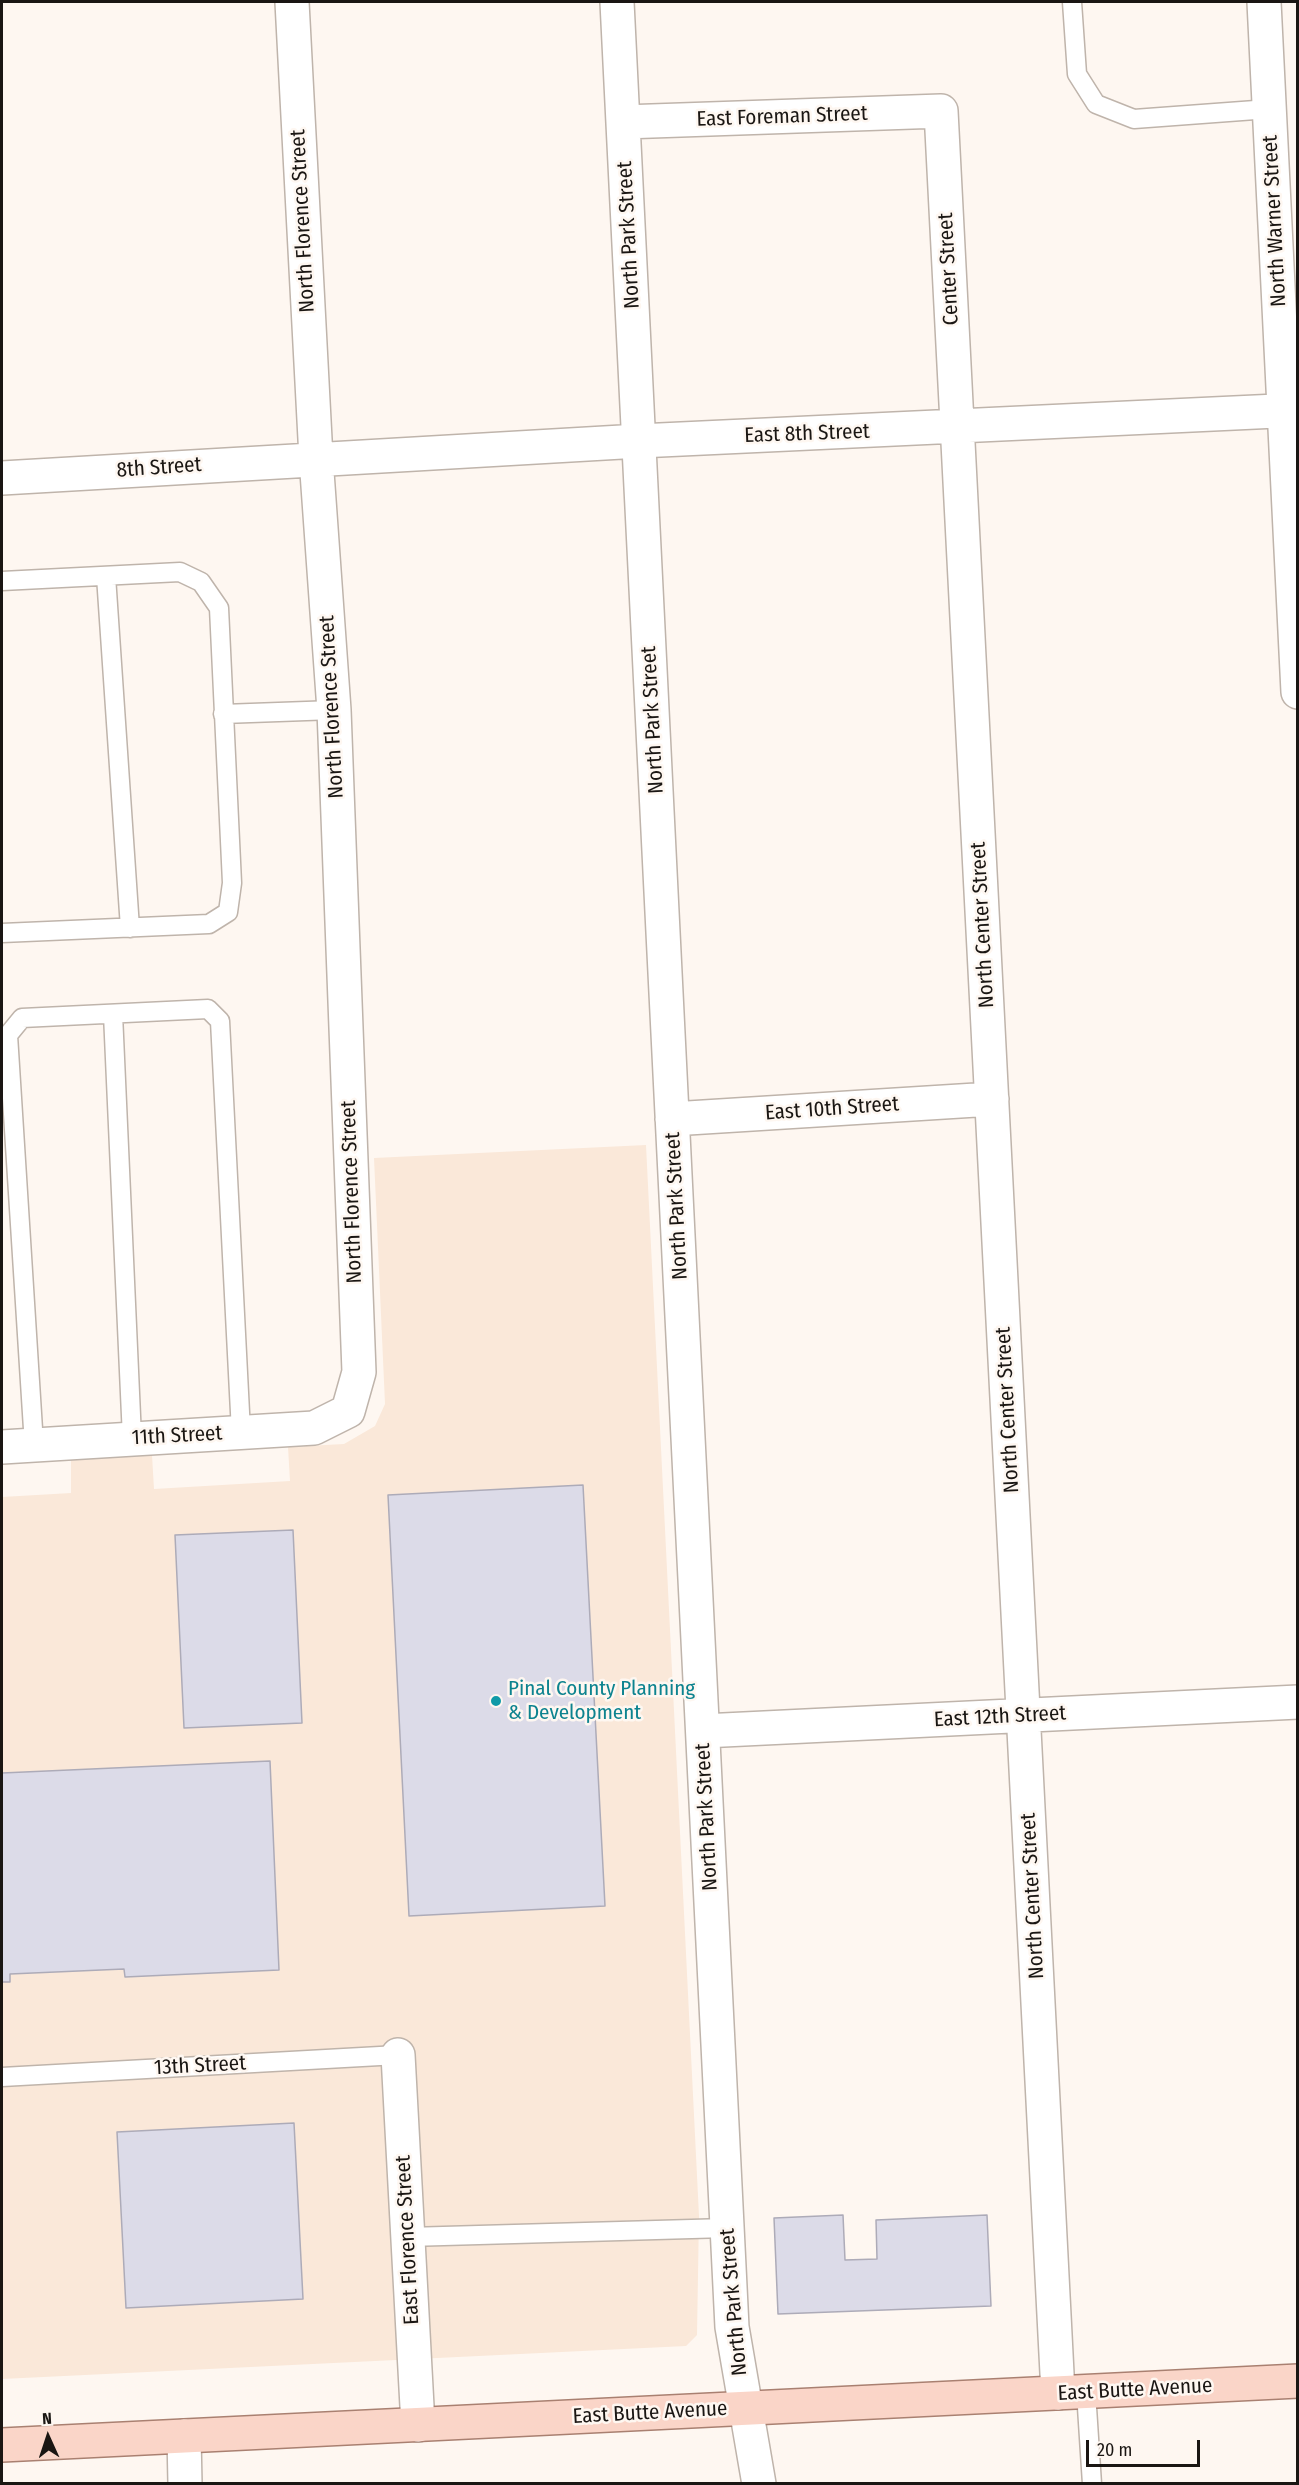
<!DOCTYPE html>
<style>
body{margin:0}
#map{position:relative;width:1299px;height:2485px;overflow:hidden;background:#fef7f1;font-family:"Fira Sans Condensed",sans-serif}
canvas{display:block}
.frame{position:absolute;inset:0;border:3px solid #1a1613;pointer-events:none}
.north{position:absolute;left:18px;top:2407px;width:60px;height:60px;-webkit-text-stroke:4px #fef7f1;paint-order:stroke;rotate:357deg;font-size:16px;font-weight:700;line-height:24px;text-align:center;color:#1a1613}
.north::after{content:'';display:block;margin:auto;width:21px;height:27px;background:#1a1613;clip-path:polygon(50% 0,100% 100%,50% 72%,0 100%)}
.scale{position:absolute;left:1086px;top:2440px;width:114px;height:27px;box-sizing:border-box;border:3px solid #1a1613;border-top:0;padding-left:8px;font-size:18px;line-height:21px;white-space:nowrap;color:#1a1613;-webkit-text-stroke:4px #fef7f1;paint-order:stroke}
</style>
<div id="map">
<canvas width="1299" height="2485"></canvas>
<div class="frame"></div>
<div class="north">N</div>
<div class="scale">20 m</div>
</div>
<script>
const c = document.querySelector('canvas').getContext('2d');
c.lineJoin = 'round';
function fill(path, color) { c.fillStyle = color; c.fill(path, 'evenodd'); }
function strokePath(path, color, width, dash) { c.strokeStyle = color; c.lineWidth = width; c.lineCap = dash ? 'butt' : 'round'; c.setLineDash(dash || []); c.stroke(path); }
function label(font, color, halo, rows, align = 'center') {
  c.font = font + ' "Fira Sans Condensed",sans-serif'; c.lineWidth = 5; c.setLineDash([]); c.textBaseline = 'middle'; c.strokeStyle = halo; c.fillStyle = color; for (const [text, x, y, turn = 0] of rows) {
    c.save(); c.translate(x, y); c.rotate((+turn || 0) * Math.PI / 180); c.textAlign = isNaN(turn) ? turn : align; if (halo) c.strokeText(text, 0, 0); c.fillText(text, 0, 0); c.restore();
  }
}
const built = new Path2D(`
 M646,1145L699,2216L697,2335L686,2346L2,2379V1497L71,1493V1458L152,1455L154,1489L290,1481L288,1447L344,1444L375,1426L385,1404L374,1158Z`);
const building = new Path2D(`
 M583,1485L605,1906L409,1916L388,1495Z
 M293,1530L302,1723L184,1728L175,1535Z
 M270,1761L279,1970L125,1977L124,1969L10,1974V1982H2V1773Z
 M294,2123L303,2299L126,2308L117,2132Z
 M843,2215L845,2260L877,2259L876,2220L987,2215L991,2306L778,2314L774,2218Z`);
const service = new Path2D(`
 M1072,2L1077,74L1096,104L1134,119L1269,109
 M106,576L130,928
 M2,581L180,572L201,582L219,608L232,883L228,912L209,924L2,933
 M223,714L334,710
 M113,1014L132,1438
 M34,1445L8,1035L22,1018L208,1009L220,1021L241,1432
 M2,2077L398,2055
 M408,2237L727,2228
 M1086,2392L1092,2484`);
const minor = new Path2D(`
 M617,2L732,2327L759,2484
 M1264,2L1298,692
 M623,122L941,111L1058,2393
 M2,478L639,441L1298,410
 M672,1119L992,1099
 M2,1447L314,1428L348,1411L359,1372L334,710L316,458L292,2
 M703,1731L1298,1702
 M398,2055L418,2425
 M184,2436L185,2484`);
const primary = new Path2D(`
 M2,2445L1298,2381`);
const markers = [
 [496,1701,6,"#0f9aa8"]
];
const streetNames = [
 ["East Foreman Street",782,117,-2],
 ["North Florence Street",303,221,-93],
 ["North Warner Street",1275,221,-93],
 ["North Park Street",629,235,-93],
 ["Center Street",949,269,-93],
 ["East 8th Street",807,434,-2],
 ["8th Street",159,468,-4],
 ["North Florence Street",332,707,-93],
 ["North Park Street",653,720,-93],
 ["North Center Street",983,925,-93],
 ["East 10th Street",832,1109,-4],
 ["North Florence Street",352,1192,-92],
 ["North Park Street",677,1206,-93],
 ["North Center Street",1008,1410,-93],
 ["11th Street",177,1436,-3],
 ["East 12th Street",1000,1717,-3],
 ["North Park Street",707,1817,-93],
 ["North Center Street",1033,1896,-93],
 ["13th Street",200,2066,-3],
 ["East Florence Street",408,2240,-93],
 ["North Park Street",734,2302,-95],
 ["East Butte Avenue",1135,2390,-3],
 ["East Butte Avenue",650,2413,-3]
];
const cultureNames = [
 ["Pinal County Planning",508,1689],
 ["& Development",508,1713]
];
fill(built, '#fae8d9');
fill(building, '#dcdbe8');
strokePath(building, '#adabb8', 1.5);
strokePath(service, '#bfb4ab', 21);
strokePath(minor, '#bfb4ab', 36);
strokePath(primary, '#a98071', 36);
strokePath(service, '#fff', 18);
strokePath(minor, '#fff', 33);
strokePath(primary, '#fad5c8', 33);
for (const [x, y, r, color] of markers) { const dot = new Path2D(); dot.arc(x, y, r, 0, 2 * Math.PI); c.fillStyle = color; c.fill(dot); strokePath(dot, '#fef7f1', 2); }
label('21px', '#1a1613', '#fef7f1', streetNames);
label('21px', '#0d838f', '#fef7f1', cultureNames, 'left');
</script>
